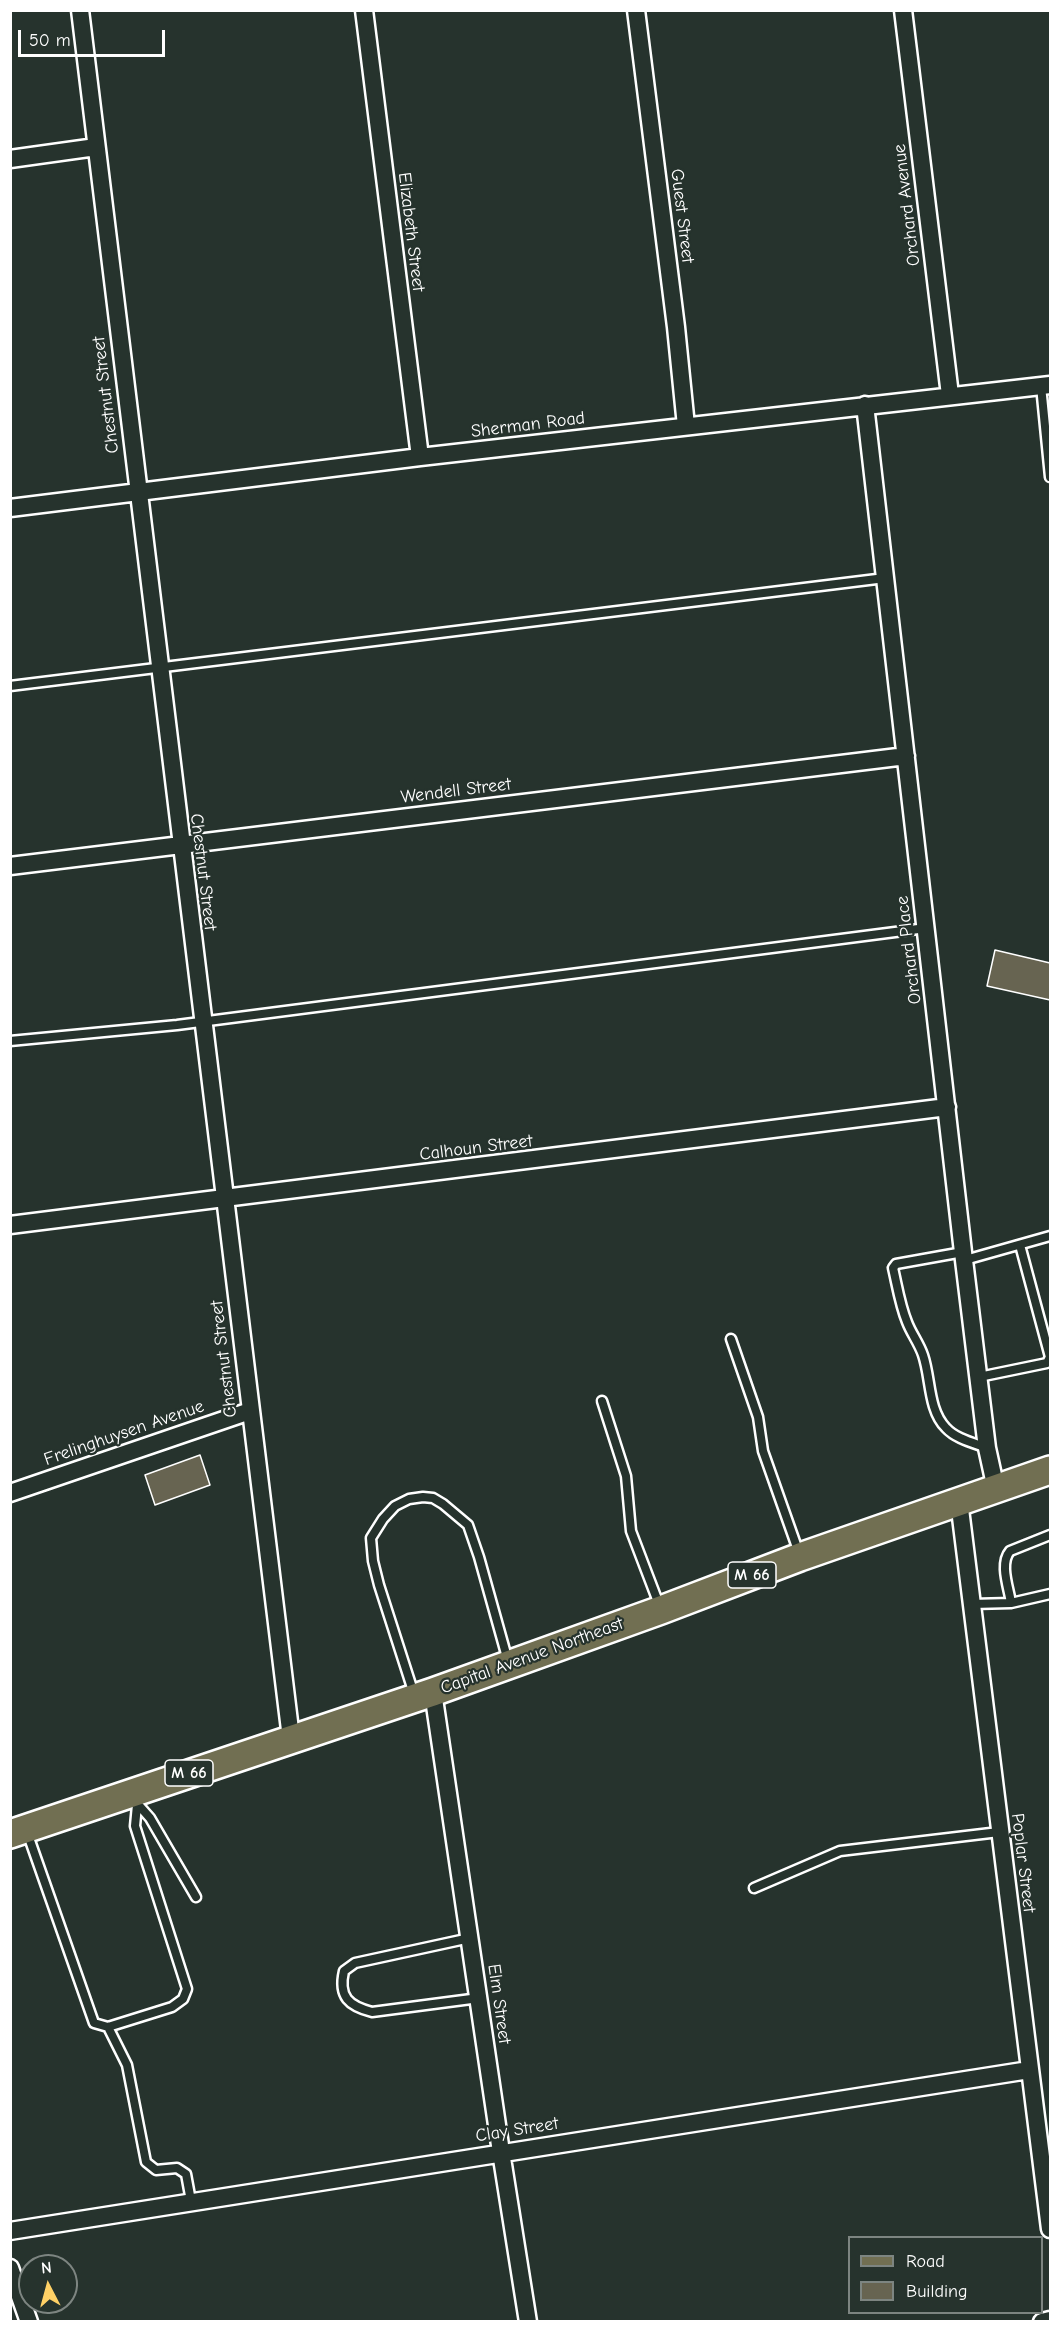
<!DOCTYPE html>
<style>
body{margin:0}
#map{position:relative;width:1061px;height:2332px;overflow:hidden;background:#26332d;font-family:"Comic Neue",sans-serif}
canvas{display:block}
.frame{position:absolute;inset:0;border:12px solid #fff;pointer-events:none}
.legend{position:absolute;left:848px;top:2236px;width:195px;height:78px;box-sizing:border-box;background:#26332d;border:2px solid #7d8581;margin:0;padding:8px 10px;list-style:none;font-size:18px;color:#fff}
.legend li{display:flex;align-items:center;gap:12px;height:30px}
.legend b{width:30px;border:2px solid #7d8581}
.north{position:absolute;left:18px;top:2254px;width:60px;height:60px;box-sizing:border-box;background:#26332d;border:2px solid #7d8581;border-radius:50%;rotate:354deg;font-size:16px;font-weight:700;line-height:24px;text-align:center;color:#fff}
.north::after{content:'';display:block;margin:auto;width:21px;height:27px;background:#ffd166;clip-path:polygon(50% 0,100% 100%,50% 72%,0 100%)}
.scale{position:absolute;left:18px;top:30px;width:147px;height:27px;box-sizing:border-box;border:3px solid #fff;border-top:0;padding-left:8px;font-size:18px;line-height:21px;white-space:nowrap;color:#fff;-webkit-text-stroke:4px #26332d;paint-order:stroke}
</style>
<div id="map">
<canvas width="1061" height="2332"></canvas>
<div class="frame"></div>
<ul class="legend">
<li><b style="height:8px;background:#716f52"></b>Road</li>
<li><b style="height:16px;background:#676451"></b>Building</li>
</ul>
<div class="north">N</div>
<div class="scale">50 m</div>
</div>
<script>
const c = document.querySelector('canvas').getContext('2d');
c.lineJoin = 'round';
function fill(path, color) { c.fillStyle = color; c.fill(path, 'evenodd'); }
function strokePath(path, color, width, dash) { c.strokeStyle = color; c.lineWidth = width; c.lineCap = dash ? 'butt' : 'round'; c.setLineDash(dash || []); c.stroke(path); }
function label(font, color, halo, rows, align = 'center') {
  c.font = font + ' "Comic Neue",sans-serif'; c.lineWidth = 4.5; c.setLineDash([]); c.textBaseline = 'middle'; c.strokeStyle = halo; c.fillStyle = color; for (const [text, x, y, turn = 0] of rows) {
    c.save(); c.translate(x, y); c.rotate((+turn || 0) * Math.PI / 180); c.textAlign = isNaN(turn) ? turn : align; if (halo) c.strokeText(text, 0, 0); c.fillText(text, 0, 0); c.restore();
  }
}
const building = new Path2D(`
 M995,950L1050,963V1000L987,986Z
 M200,1455L210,1485L155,1505L145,1475Z`);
const lane = new Path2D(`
 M1041,386L1050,477
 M10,686L885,578
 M10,1041L177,1025L926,928
 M963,1252L896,1264L893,1268C897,1285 900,1305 907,1322C911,1333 919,1343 923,1355C931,1378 928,1410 946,1428C956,1439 974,1443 987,1448
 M965,1260L1050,1236
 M731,1339L758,1417L763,1451L799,1553
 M979,1377L1047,1363L1050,1357L1020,1245
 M602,1401L626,1476L631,1531L660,1607
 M1011,1603C1009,1588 999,1564 1010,1551L1050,1535
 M972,1604L1011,1603L1050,1594
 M414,1694L379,1585L373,1561L371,1538L383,1519L395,1506L409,1499L423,1497L433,1498L443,1504L468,1525L479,1557L508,1661
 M135,1801L150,1818L196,1897
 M27,1832L94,2023L108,2027L172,2007L183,1999L187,1989L135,1826L137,1805
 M754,1888L840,1851L999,1832
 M470,1938L355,1963L344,1971C338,1997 349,2006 372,2012L479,1998
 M108,2027L127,2065L146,2162L156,2170L177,2168L186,2174L191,2201`);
const street = new Path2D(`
 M80,10C148,587 220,1163 291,1738
 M364,10L420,457
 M636,10L676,327L686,426
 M903,10L950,395
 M10,159L96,147
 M865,405L963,1252L987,1448L996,1489
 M10,508L420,457L1050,385
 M10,866L906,756
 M10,1225L947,1107
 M10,1493L250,1411
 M959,1501L1050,2229
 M433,1692L501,2152L528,2322
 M10,2231L1029,2070
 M10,2268L29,2322
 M1042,2322L1050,2320`);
const primary = new Path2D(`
 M10,1834L433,1692L661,1610L800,1557L1050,1470`);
const shields = [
 [752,1575,48],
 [189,1773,48]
];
const shieldNames = [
 ["M 66",752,1575],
 ["M 66",189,1773]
];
const streetNames = [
 ["Orchard Avenue",907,205,-97],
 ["Guest Street",682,216,83],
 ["Elizabeth Street",411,232,83],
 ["Chestnut Street",106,395,-97],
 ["Sherman Road",528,425,-7],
 ["Wendell Street",456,791,-7],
 ["Chestnut Street",203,872,83],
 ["Orchard Place",909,950,-97],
 ["Calhoun Street",476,1148,-7],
 ["Chestnut Street",224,1359,-97],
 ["Frelinghuysen Avenue",124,1433,-19],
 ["Capital Avenue Northeast",532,1656,-20],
 ["Poplar Street",1023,1863,83],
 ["Elm Street",499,2004,82],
 ["Clay Street",517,2130,-9]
];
fill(building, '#676451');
strokePath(building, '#fff', 1.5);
strokePath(lane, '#fff', 13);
strokePath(street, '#fff', 21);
strokePath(primary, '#fff', 32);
strokePath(lane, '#26332d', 8);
strokePath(street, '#26332d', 16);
strokePath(primary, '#716f52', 27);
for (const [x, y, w] of shields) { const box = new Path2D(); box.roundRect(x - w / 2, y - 13, w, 26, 4.5); c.fillStyle = '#26332d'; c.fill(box); strokePath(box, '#fff', 1.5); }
label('bold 16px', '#fff', null, shieldNames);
label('18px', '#fff', '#26332d', streetNames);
</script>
